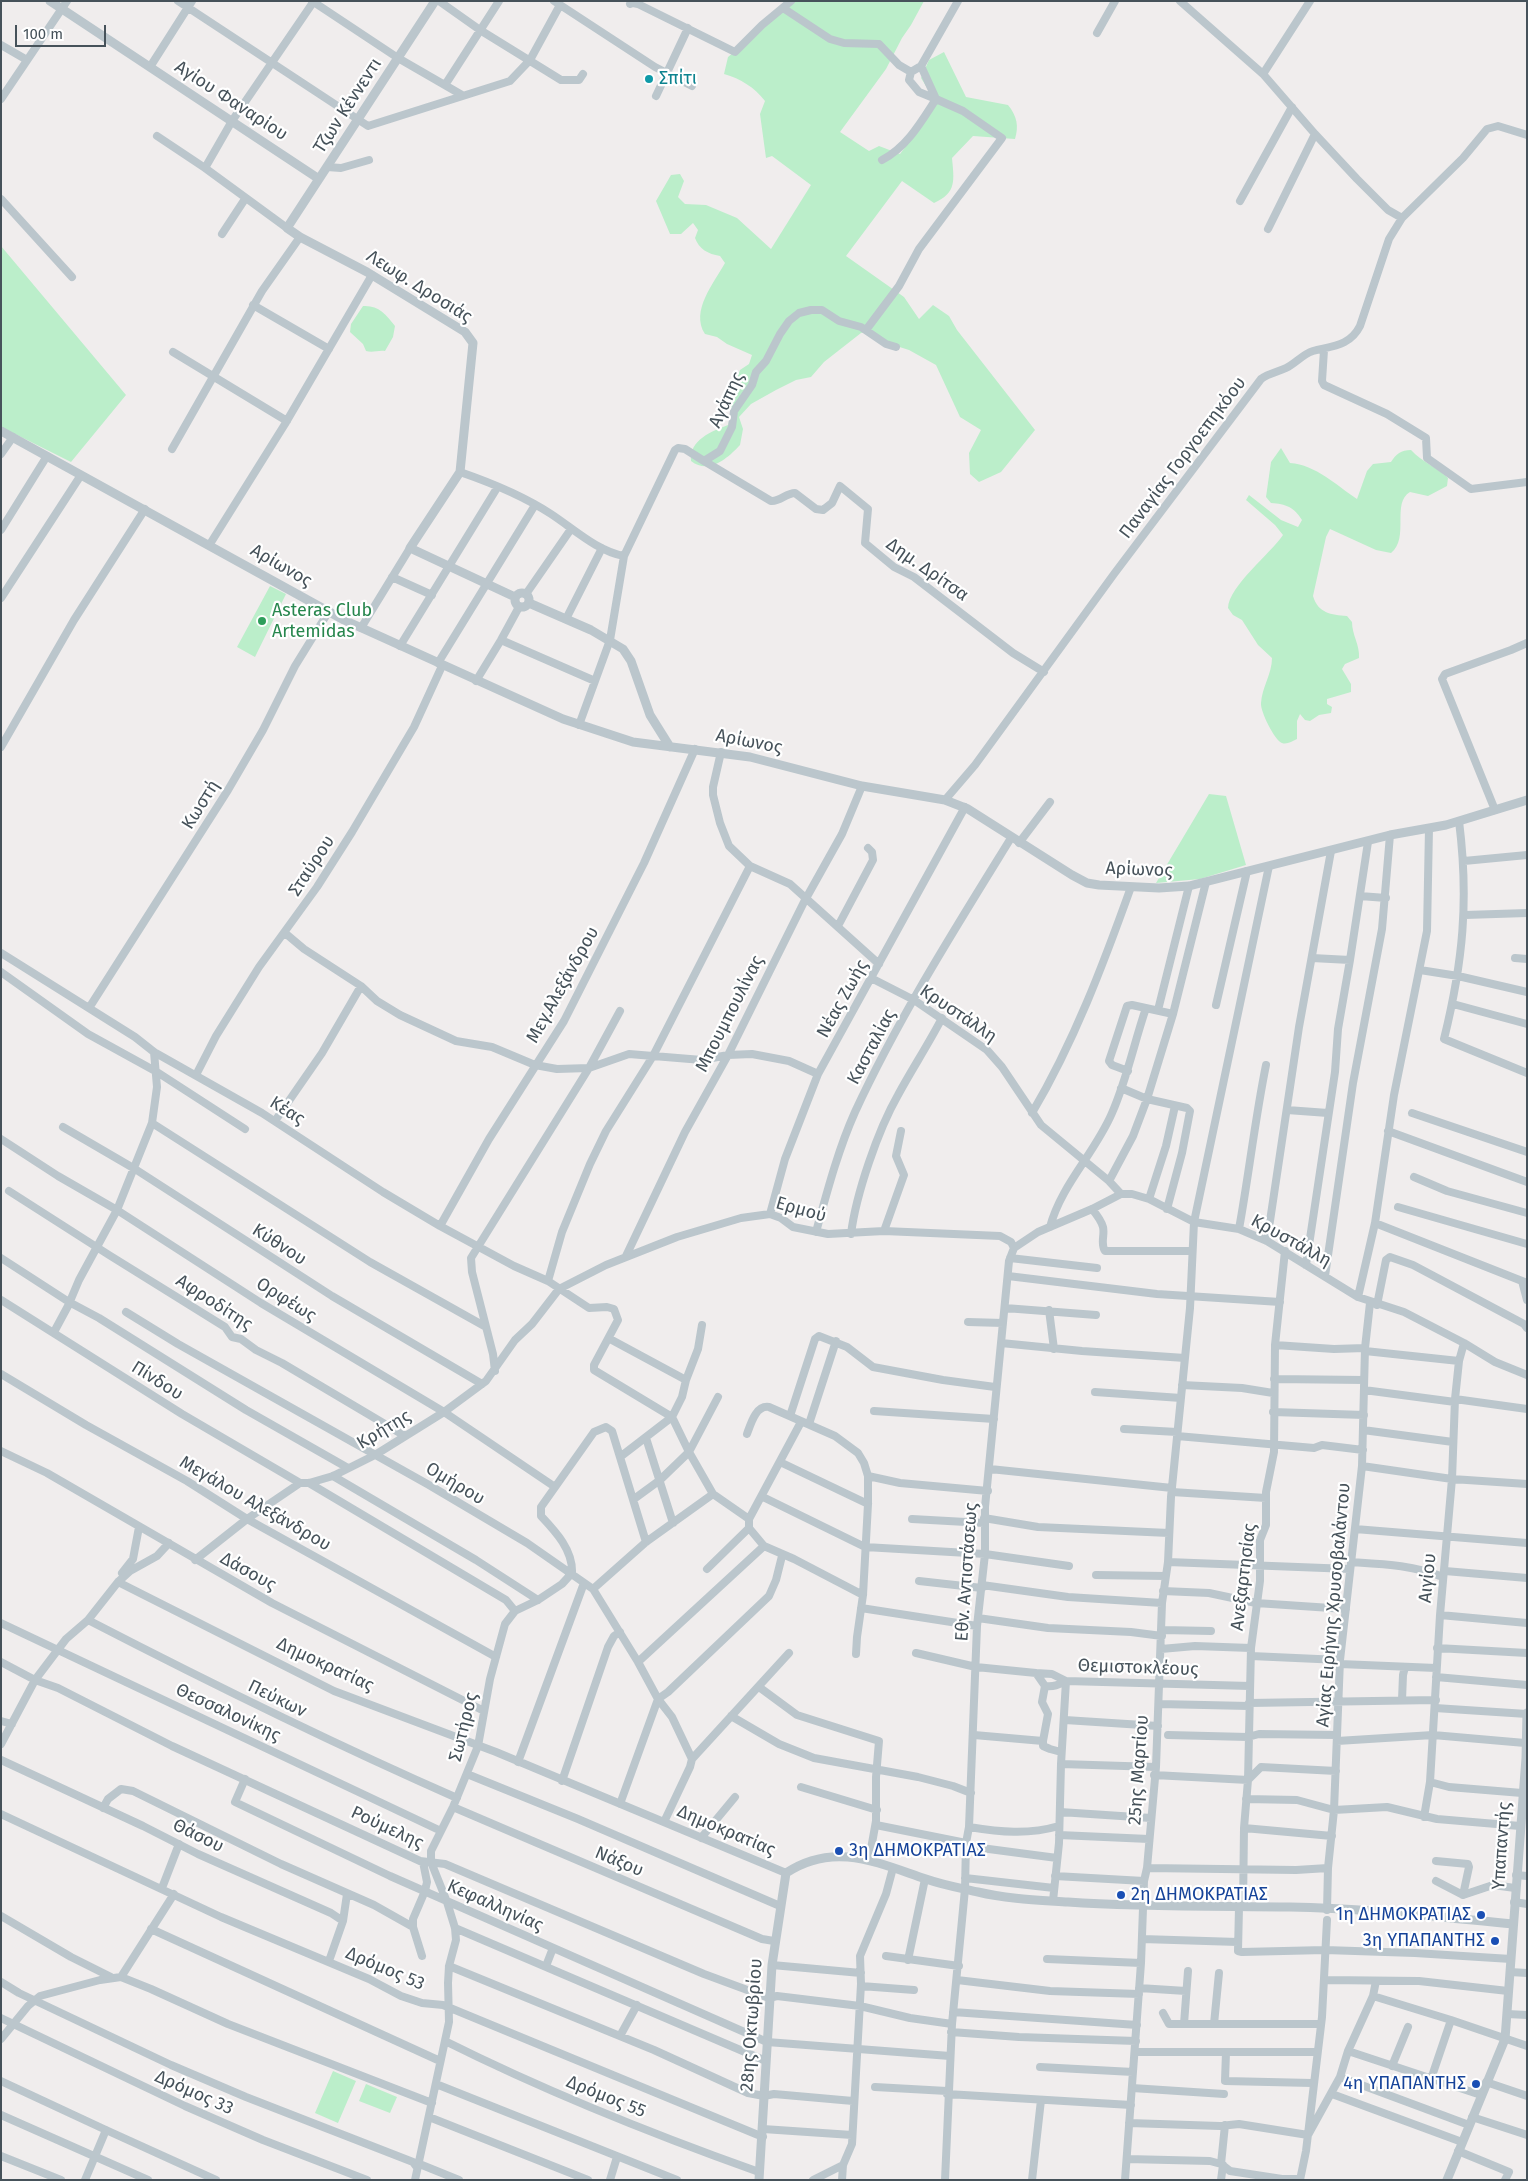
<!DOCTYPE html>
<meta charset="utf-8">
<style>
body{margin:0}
#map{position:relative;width:1528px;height:2181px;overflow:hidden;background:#f0eded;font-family:"Fira Sans",sans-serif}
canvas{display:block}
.frame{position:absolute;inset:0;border:2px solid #46525a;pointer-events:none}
.scale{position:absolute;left:15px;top:25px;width:91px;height:22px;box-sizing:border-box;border:2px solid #46525a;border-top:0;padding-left:6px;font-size:15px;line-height:18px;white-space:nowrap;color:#46525a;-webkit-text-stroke:4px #fff;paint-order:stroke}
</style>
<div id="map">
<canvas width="1528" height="2181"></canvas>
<div class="frame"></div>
<div class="scale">100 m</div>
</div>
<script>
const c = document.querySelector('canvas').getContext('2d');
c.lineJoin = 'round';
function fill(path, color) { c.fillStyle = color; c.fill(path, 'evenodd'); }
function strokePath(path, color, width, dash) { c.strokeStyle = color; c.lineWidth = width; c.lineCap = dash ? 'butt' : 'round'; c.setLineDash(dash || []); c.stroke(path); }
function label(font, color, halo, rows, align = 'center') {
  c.font = font + ' "Fira Sans",sans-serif'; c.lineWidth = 4.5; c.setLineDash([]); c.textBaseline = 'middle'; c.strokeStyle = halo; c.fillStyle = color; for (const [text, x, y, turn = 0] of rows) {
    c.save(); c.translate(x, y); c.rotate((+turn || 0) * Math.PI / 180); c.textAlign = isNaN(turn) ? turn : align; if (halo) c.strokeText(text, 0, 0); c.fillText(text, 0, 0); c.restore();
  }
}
const green = new Path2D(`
 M796,1H924L911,25L902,38L886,69L840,132L869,151L879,146L900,154L937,104L921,78L929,60L944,52L966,97L1008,105C1017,116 1019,126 1015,139L973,136L952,158C954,180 957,193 934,203L902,181L846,256L904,297L919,319L933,305L949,316L957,330L1035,430L1001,472L979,482L970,474L969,453L981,430L960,417L936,365L909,350L887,343L870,331L861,333L824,362L811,377L796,380L776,390L751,404L739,417L743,429L740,445C728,458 709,475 691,461C689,440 712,431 728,425L731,414V395L740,370L749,364L752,355L727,344L717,337L705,334C690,311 714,283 725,263L720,256C708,254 699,249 695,238L698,230L693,223L681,234H670L656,201L671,175L680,174L684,181L678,197L685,204L706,205L737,218L771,249L811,185L772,156L766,158L760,114L765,101C754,87 741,79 724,74L728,57Z
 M1,246L126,395L71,462L1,427Z
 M363,306C378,305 386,314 395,326L393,337L385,351C378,350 373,353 366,351L363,344L350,332L351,324Z
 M1281,448L1290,463C1316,465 1336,485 1357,499L1367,471L1373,464L1391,462C1396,454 1401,450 1411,450C1422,462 1437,467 1448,478L1447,486L1428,496L1410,492C1391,503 1410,538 1391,553L1376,550L1330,529L1326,537L1313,596C1318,613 1331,615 1347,616L1352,622C1352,635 1360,645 1359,658L1345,664L1342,669L1351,684V692L1327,699V704L1332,707L1331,713L1319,715L1310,721L1305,720L1300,714L1297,721V739C1292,741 1287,745 1282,743C1275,741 1260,711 1261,703C1262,687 1272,674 1272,658L1258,645L1242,620L1233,615L1228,608C1229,586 1270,554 1283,535L1275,525L1246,500L1249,495L1281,520L1298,527L1302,520C1294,507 1286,504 1271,503L1266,497L1271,462Z
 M270,586L286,594L255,657L237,647Z
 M1209,794L1226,796L1246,865L1200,879L1156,883Z
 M333,2071L356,2081L338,2123L315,2113Z
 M366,2084L397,2097L390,2113L359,2101Z`);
const minor = new Path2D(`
 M178,1L368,126L510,81L530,60L560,5
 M312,1L398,58L462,95
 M439,1L480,30L561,80H579L583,74
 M554,1L655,67L692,86
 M1180,1L1263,74L1315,134L1357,179L1388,210L1402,218
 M630,4L633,3L638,4L735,52L762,25L791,1
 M783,8L830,39L844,43L879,44L899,65L911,72L921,66L936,99L963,111L1002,138L919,249L899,286L866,330
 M1097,33L1115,1
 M1,45L27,60
 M921,66L958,1
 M150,67L192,1
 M1263,74L1310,1
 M445,85L499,1
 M656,96L688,28
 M1,99L67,1
 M157,136L205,168L287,228
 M882,160C907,147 921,122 936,99L919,92L909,80L911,72
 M327,167L341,168L369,160
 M205,168L232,121L314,1
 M1,199L72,277
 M1240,201L1292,107
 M1268,229L1315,134
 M222,234L245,199
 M253,305L329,349
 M1324,350L1322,381L1324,385L1387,414L1426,438L1427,458L1471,489L1527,482
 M173,352L287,421
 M172,449L262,291L300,237
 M1,454L13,437
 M704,461L771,501C780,502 786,493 795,493L816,509L823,510L832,503L840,486L868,509L865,543L894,567L914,577L1013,653L1044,672
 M460,472C489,482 525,497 551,514C574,529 597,551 624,556
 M1,530L47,456
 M210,544L285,424L372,275
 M392,577L432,595
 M526,594L571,529
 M1,598L81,475
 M566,619L602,548
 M361,628L410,548
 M501,640L595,681
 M400,646L497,488
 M438,663L535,505
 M476,681L501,640L519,607
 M579,725L610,640L624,556L675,450L678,448L685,449L704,461L720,451L732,427L734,411L752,385L756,372L766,361L780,334L789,321L799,313L811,310H822L839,321L861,327L886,344L896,347
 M1,747L74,620L145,509
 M721,752L713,787V795L720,823L729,846L750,866L790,884L879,964
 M945,800L975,765L1114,574L1261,379C1269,373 1278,372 1286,368C1296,363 1303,354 1313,351C1332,346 1350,346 1360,326L1389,239L1402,218L1463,158L1487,129L1498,126L1527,135
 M1495,810L1442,679L1445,674L1511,650L1527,643
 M1459,821C1469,900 1463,962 1444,1039L1527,1073
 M1019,843L1050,802
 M1464,861L1527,855
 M1360,896L1386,898
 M1465,915L1527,913
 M838,926L873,860L872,852L868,848
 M285,933L304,949L361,986L377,1001L400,1015L456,1041L492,1047L535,1065L557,1069L589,1068L629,1054L702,1060L728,1055L752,1054L789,1061L818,1074
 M1,953L135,1037L154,1052L262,1113L383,1192L440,1226L514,1266L548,1281L589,1308L607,1307L614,1309L618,1320L594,1365V1370L672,1417L689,1452L713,1494L749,1519
 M1515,958L1527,959
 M1350,960L1368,842
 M1420,970L1458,976L1527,992
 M1,972L88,1034L157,1072L245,1129
 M871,978L914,1000L987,1050L1002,1067L1041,1125L1109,1181L1121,1194
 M1453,1004L1527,1024
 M1216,1005L1247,871
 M89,1008L228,790L263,730L295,666L329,611
 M1158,1010L1189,886
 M1128,1071L1112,1065L1109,1061L1127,1006L1132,1005L1173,1014
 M196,1075L216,1036L259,967L317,887L352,832L414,727L442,666
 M1121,1088L1147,1099L1187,1108L1190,1111L1182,1153L1167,1209
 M1287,1110L1328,1113
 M1032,1113C1074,1042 1103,965 1131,887
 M1412,1113L1527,1152
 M275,1121L322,1053L361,986
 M152,1123L370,1262L486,1327
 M63,1127L135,1169L332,1296L482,1384
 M1388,1131L1527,1182
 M1,1139L58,1176L117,1210L261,1303L444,1412L555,1487
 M1414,1177L1447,1191L1527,1213
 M1109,1181L1133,1136L1147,1099L1173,1014L1206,882
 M9,1191L109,1255L225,1327L232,1337L241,1339L256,1350L282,1363L405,1436
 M1149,1199L1166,1146L1175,1106
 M1398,1207L1527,1244
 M1092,1209C1097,1215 1101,1220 1103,1227C1105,1235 1100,1244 1105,1251H1192
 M770,1214L785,1159L818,1074L965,807
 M1375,1223L1527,1283
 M440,1226L489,1139L564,1021L644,863L695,749
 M1050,1227C1061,1185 1095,1153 1112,1113C1127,1079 1134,1043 1146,1008
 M1239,1229C1249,1174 1255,1119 1266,1065
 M884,1231L904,1175L896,1156L901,1131
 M816,1232C827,1192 838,1150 855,1112C899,1017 956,927 1011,838
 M851,1234C856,1194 878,1130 898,1095C912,1069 928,1045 942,1018
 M1267,1241L1299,1027L1331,851
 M626,1256L685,1132L728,1055L804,902L842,834L862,786
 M1,1258L69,1302L99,1318L246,1410L348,1468
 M1010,1258L1097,1268
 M1306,1265L1335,1072L1338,1029L1350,960L1312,958
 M1008,1276L1157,1294L1280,1302
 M1325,1276L1353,1083L1382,929L1390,835
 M548,1281L562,1232L590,1164L606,1131L653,1056L750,866
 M1522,1281L1527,1300
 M1358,1297L1375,1223L1394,1095L1427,931L1429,828
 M1,1300L182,1414L300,1483
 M1377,1305L1386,1260L1390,1257L1413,1265L1524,1324L1527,1328
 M1005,1308L1096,1315
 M1049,1310L1054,1349
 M126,1312L178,1344L429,1485L527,1543L593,1589L638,1662L658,1699L672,1717L692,1759
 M968,1322L1003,1323
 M54,1332L68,1306L79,1280L117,1210L152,1123L157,1087L154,1052
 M610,1339L686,1380
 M1001,1343L1082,1351L1185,1358
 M1275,1345L1334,1349L1365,1348
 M1365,1351L1459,1361
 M495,1371L493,1354L472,1272L471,1258L589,1068L620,1011
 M1,1374L86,1425L187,1481L247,1519L496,1657
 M1274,1379L1364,1380
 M1182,1385L1242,1388L1273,1393
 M1364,1390L1455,1402
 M1095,1392L1181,1398
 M1455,1399L1527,1409
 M874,1411L994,1419
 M1273,1412L1364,1415
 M790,1416L815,1339L819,1336L847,1347L873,1367L943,1380L995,1387
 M809,1424L836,1341
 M1124,1429L1177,1432
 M1363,1430L1453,1442
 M747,1434C751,1423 756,1405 769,1407L835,1436L858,1453L864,1463L868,1476V1504L863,1595L857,1637L856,1654
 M1177,1436L1314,1448L1322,1445L1363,1450
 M646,1438L673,1523
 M1,1451L47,1473L272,1603L484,1711
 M620,1457L672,1417L682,1397L686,1380L698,1349L702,1325
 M780,1462L868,1504
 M1362,1466L1452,1479L1527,1484
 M990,1469L1172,1488
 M333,1476L476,1560L538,1600
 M868,1476L900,1483L988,1491
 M309,1483L506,1600L515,1611
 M1172,1492L1266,1498
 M763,1497L865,1547L985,1554L1069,1566
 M634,1499L660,1480L689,1452L718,1397
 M984,1518L1038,1527L1169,1533
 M912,1519L984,1523
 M749,1528L764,1546L794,1559L863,1595
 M1355,1529L1527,1543
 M195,1560L247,1519L300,1483H309L333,1476L375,1455L444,1412L486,1381L515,1340L532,1324L559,1289L606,1265L677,1237L741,1218L770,1214L781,1218L793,1227L828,1234L884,1231L1000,1236L1011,1242L1014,1248
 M1168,1562L1350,1569
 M1351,1562C1383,1564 1413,1565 1443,1577
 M707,1569L749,1528V1519L801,1422
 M1445,1571L1527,1578
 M122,1573L133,1559L139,1527
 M1096,1575L1166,1576
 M919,1581L982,1588
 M118,1582L334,1691L496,1752L786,1873
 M982,1585L1068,1597L1162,1603
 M593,1589L646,1542L713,1494
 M1163,1591L1209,1593L1256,1603L1346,1609
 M861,1608L977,1626
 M1440,1615L1527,1623
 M978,1618L1048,1628L1131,1632L1162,1636
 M88,1620C210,1683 332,1743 457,1798
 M1,1623L441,1831
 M1162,1630L1211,1631
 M1437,1648L1527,1653
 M1161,1649L1195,1646L1251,1648
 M916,1653L976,1667L1036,1673L1045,1686C1054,1687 1058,1685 1066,1681L1250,1686
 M1251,1656L1340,1660
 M1,1662L35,1680L58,1688L172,1746L420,1861L445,1864L704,1974L769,1998L777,1996L860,2006L910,2018L952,2024
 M638,1662L764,1546
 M1340,1664L1436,1668
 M1036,1673L1052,1674L1066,1681L1061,1764L1059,1843L1053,1901
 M1436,1677L1527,1685
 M1045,1686L1042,1702L1048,1714L1043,1741V1746L1050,1749L1061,1752
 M759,1687L797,1715L879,1741L876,1777V1821L869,1860
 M1402,1700L1403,1675L1405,1667
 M1249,1703L1436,1700
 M1159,1704L1249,1706
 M1435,1708L1527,1714
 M731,1716L779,1744L814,1758L918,1777L953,1786L971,1793
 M1065,1720L1158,1726
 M1,1721L12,1724
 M974,1735L1043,1741
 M1168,1735L1248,1737L1259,1734L1337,1735
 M1337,1741L1433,1735L1525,1743
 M1,1744L35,1680L66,1639L88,1620L118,1582L130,1571L157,1556L169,1543
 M1,1760L143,1826L198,1854L331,1913L343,1921L329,1961
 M518,1762L584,1583
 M1061,1764L1156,1767
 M467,1774L578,1819L780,1906
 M1154,1775L1248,1780L1261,1767L1336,1771
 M245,1779L235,1802L390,1876L767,2042L950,2056
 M562,1781L608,1647L614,1636L620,1632
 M1430,1782L1449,1787L1522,1793
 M801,1787L877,1810
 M1246,1799L1297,1800L1334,1810L1387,1807L1437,1819L1520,1826
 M620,1804L658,1699L668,1692L769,1596L776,1580L782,1556
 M453,1807L762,1939L774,1941
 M103,1808L108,1799L121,1789L133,1791L281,1864L374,1905L413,1927
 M1060,1812L1151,1818
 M1,1814L221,1917L369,1979L401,1996L422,2003L443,2005L763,2137
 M1424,1817L1430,1782L1440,1615L1452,1479L1455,1399L1459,1361L1464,1343
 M664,1822L690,1767L692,1759L789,1653
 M876,1825L966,1843
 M969,1827C1000,1832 1028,1835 1059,1826
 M1244,1828L1332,1836
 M1059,1835L1149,1839
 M701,1838L735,1797
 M966,1846L1057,1858
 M1436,1861L1468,1864L1469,1867L1463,1895
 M1147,1868L1296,1870L1328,1868
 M1516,1875L1527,1876
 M1055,1876L1144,1881
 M965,1878L1054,1888
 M1436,1881L1463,1895L1493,1885L1515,1888
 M162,1888L179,1844
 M1514,1902L1527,1904
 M1239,1907L1238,1951L1242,1952L1325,1950L1415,1953L1511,1959
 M1243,1907L1244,1828L1248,1780L1251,1648L1260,1581V1540L1266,1525V1492L1274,1452L1275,1345L1285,1251
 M1327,1910L1328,1868L1334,1810L1340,1660L1362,1466L1365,1348L1370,1303
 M1,1916L71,1957L111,1977
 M343,1921L347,1894
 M455,1928L766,2061
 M151,1929L440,2061
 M1142,1939L1238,1942
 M422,1956L413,1927V1919L425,1891L427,1882L423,1862
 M886,1956L959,1966
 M1047,1959L1141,1963
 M908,1960L925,1879
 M772,1965L861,1973
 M449,1966L654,2050L748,2093L764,2096L774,2094L853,2101
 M546,1966L553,1948
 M1510,1972L1527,1973
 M121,1977L174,1894
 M957,1980L1050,1991L1139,1994
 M1325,1980L1419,1981L1508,1991
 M1,1982L19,1993L171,2065L246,2097L413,2162L416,2166
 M861,1986L914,1990
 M1139,1988L1186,1991
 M1373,1996L1451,2020L1527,2046
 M953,2012L1137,2025
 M1163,2013L1169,2024H1321
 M1507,2014L1527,2015
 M1,2018L185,2106L263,2140L367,2180
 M1184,2024L1188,1971
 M1214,2024L1219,1973
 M951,2032L1019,2037L1136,2041
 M620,2036L637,2005
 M1,2039L28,2006L40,1996L100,1980L121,1977L151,1989L228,2024L432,2103
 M445,2041C547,2092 652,2134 759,2172
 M1348,2051L1481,2095
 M1135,2052H1317
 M1226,2052L1225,2081L1312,2083
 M1392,2066L1408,2027
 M1040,2067L1133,2072
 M1340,2077L1469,2125
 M1431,2079L1451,2020
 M1,2081L106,2130L216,2180
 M1486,2082L1527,2096
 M436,2084L677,2180
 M875,2087L947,2091
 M1132,2088L1224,2094
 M947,2094L1131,2105
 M1332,2094L1462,2142
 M1,2115L148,2180
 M429,2117L588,2180
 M1472,2117L1527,2135
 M1129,2123L1220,2126L1239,2124L1308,2135L1340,2077L1348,2051L1373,1996L1376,1981
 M763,2129L852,2135
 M1458,2151L1509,2172L1505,2180
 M1,2156L61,2180
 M1127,2159L1210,2161L1221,2164L1230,2171L1282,2179H1300
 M417,2163L459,2180
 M1221,2164L1225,2125
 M85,2180L106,2130
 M415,2180L449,2022L448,1983L449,1966L456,1940L455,1928L447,1902L431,1862V1851L453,1807L478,1746L490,1679L505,1624L515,1611L538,1600L562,1584L572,1573C573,1550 556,1532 541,1516V1507L594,1432L606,1427L612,1431L646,1542
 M610,2180L617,2157
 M813,2180L843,2165
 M842,2180L843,2165L852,2144L861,1984L860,1956L886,1894L893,1868
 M945,2180L952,2024L965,1889L966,1843L969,1827L977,1626L985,1554V1507L1009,1261L1014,1248L1038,1232L1092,1209L1121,1194H1132L1149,1199L1194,1222L1239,1229L1267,1241L1358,1297L1404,1312L1464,1343L1495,1362L1527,1375
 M1032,2180L1041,2100
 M1125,2180L1141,1963L1144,1881L1147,1868L1156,1767L1162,1603L1168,1562L1171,1497L1190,1308L1194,1222L1269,866
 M1221,2180L1223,2165
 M1300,2180L1306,2151L1322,2017L1327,1920`);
const tertiary = new Path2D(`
 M50,1L319,179
 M435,1L287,228L300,237L367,272L452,324L465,332L473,343L460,472L410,548L515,597
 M1,431L344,620L563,719L633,742L750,757L862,786L945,800L968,809L1072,875L1087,883L1099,885L1159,888L1189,886L1390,835L1446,825L1527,800
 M515 600a7 7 0 1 1 14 0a7 7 0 1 1-14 0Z
 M529,603L591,630L623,649L631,661L650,715L670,747
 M759,2180L772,1965L786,1873C834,1841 878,1863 926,1879C943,1885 960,1888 978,1892C1007,1899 1038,1900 1068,1902C1142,1907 1216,1906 1290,1907C1364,1908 1439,1917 1513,1924
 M1447,2180L1505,2039L1526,1758L1527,1713`);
const markers = [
 [649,79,5,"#0f9aa8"],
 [262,621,5,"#2e9e5b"],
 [839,1851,5,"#1a4fb4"],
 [1121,1895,5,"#1a4fb4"],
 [1481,1915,5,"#1a4fb4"],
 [1495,1941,5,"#1a4fb4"],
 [1476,2084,5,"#1a4fb4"]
];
const cultureNames = [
 ["Σπίτι",659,79]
];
const streetNames = [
 ["Αγίου Φαναρίου",231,101,33],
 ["Τζων Κέννεντι",348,106,-57],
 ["Λεωφ. Δροσιάς",419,287,32],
 ["Αγάπης",727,400,-65],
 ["Παναγίας Γοργοεπηκόου",1183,458,-53],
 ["Αρίωνος",281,566,30],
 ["Δημ. Δρίτσα",927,570,35],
 ["Αρίωνος",749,742,11],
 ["Κωστή",201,805,-58],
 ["Σταύρου",312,866,-57],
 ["Αρίωνος",1139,870,2],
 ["Μεγ.Αλεξάνδρου",563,985,-61],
 ["Νέας Ζωής",843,999,-61],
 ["Μπουμπουλίνας",730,1014,-63],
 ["Κρυστάλλη",958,1014,34],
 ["Κασταλίας",872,1047,-62],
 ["Κέας",287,1111,32],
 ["Ερμού",801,1210,16],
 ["Κρυστάλλη",1291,1241,29],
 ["Κύθνου",279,1245,33],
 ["Ορφέως",286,1300,32],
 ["Αφροδίτης",214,1303,33],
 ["Πίνδου",157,1381,32],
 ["Κρήτης",384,1430,-31],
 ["Ομήρου",455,1484,31],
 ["Μεγάλου Αλεξάνδρου",255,1504,30],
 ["Δάσους",248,1572,29],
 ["Εθν. Αντιστάσεως",967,1572,-86],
 ["Ανεξαρτησίας",1244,1577,-83],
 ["Αιγίου",1428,1578,-84],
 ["Αγίας Ειρήνης Χρυσοβαλάντου",1334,1605,-85],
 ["Δημοκρατίας",325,1665,25],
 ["Θεμιστοκλέους",1138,1668,2],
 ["Πεύκων",277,1699,26],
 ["Θεσσαλονίκης",228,1713,25],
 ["Σωτήρος",464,1727,-76],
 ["25ης Μαρτίου",1139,1770,-86],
 ["Ρούμελης",387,1828,25],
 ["Δημοκρατίας",726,1831,23],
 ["Θάσου",198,1836,26],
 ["Υπαπαντής",1502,1846,-86],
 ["Νάξου",619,1862,23],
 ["Κεφαλληνίας",495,1906,24],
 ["Δρόμος 53",385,1969,23],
 ["28ης Οκτωβρίου",752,2025,-86],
 ["Δρόμος 33",194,2093,24],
 ["Δρόμος 55",606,2097,22]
];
const leisureNames = [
 ["Asteras Club",272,611],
 ["Artemidas",272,632]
];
const transitNames = [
 ["3η ΔΗΜΟΚΡΑΤΙΑΣ",849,1851,"left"],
 ["2η ΔΗΜΟΚΡΑΤΙΑΣ",1131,1895,"left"],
 ["1η ΔΗΜΟΚΡΑΤΙΑΣ",1471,1915],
 ["3η ΥΠΑΠΑΝΤΗΣ",1485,1941],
 ["4η ΥΠΑΠΑΝΤΗΣ",1466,2084]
];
fill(green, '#bbeeca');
strokePath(minor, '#bbc6cc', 8);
strokePath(tertiary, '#bbc6cc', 9);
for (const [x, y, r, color] of markers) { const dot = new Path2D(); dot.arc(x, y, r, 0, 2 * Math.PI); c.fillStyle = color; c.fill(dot); strokePath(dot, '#fff', 2); }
label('18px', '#0d838f', '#fff', cultureNames, 'left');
label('18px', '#46525a', '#fff', streetNames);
label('18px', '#27864d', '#fff', leisureNames, 'left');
label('18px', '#164399', '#fff', transitNames, 'right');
</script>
